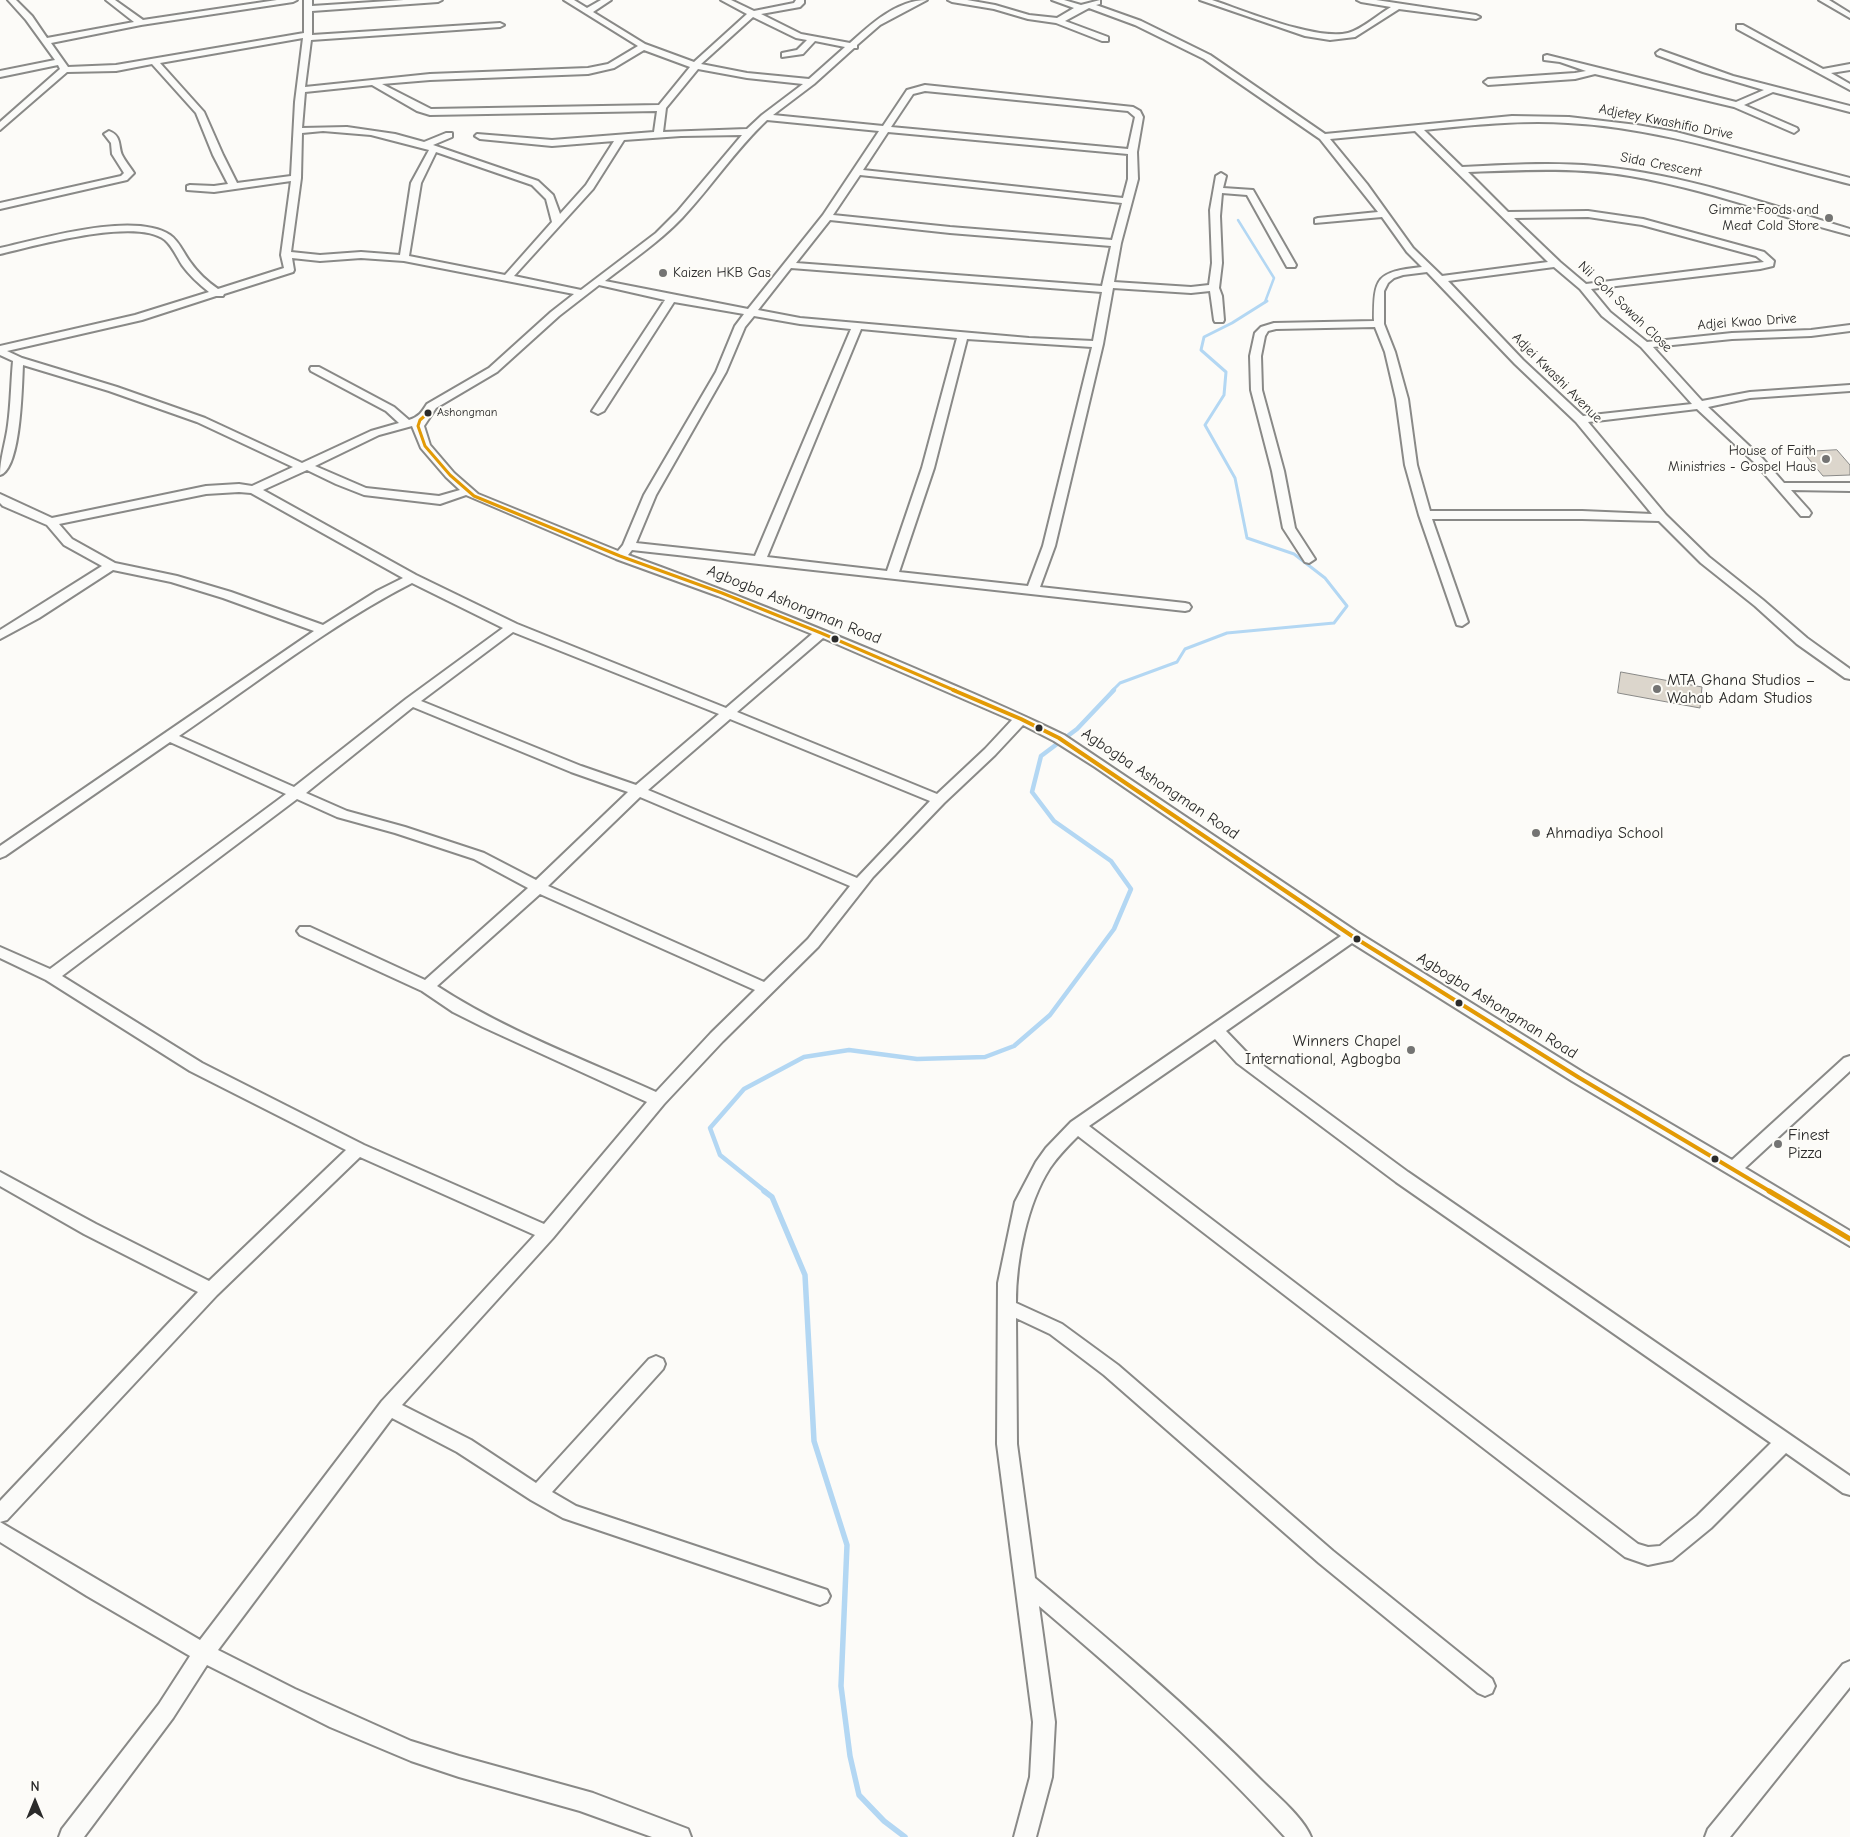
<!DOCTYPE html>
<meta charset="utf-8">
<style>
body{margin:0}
#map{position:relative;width:1850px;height:1837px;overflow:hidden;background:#fcfbf8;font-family:"Comic Neue",sans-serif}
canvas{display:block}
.north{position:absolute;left:10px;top:1777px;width:50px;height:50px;-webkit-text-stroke:4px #fdfcf7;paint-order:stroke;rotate:0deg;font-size:14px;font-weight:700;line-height:20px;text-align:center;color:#2b2b2b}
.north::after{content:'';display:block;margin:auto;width:18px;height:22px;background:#2b2b2b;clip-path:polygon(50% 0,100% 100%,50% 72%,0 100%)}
</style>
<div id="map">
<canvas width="1850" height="1837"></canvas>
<div class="north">N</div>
</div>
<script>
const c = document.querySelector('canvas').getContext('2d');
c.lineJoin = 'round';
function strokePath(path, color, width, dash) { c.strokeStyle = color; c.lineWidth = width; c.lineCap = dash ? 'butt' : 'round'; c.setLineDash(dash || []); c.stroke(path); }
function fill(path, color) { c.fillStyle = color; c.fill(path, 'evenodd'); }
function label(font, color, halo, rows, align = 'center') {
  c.font = font + ' "Comic Neue",sans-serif'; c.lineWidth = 4; c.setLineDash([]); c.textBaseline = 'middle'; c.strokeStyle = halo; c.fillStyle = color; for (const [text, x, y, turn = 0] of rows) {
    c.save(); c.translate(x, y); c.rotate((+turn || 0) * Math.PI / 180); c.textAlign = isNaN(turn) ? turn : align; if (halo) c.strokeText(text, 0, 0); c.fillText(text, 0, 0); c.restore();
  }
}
const streamFar3 = new Path2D(`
 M1238,220L1274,278L1265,302`);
const streamFar2 = new Path2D(`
 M1112,691L1120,683L1177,662L1185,649L1227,633L1334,623L1347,606L1325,578L1294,554L1247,538L1235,478L1205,425L1224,395L1226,372L1201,350L1204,337L1232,323L1267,301`);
const streamFar1 = new Path2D(`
 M766,1192L720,1155L710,1128L744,1089L804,1057L849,1050L917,1059L985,1057L1014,1046L1050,1015L1114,929L1131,889L1111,861L1054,821L1032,792L1041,756L1077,729L1114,690`);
const stream = new Path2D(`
 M764,1191L772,1197L805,1275L814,1441L847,1545L841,1686L850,1756L859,1795L884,1821L905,1837`);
const building = new Path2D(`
 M1837,450L1850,465V475L1823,476L1803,452Z
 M1621,672L1702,687L1700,708L1618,693Z`);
const minor = new Path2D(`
 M8,0H16L32,16L47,38L134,22L106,0H115L143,20L277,0H297L293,2L141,25L51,43L68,67L116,65L304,33V0H312V6L404,0H442L438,2L312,11V35L500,23L504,25L500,27L311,40L305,87L430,74L588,68L608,64L638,46L564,0H574L587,8L601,0H611L593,12L645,44L694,62L747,14L721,0H731L754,11L794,3L796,0H804V3L800,7L761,14L801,34L850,43C871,24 897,0 927,0L880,25L857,45V48H854L814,84L773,115L883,126L907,90L925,85L1133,107L1140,111L1143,117L1137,152L1138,179L1121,243L1114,282L1191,287L1209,285L1212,263L1210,210L1216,176L1221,173L1226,176L1223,188L1253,190L1296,265L1295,267H1287L1247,195L1222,193L1220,216L1222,263L1219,288L1222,296L1224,320L1223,322H1215L1214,320L1210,291L1191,293L1113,288L1103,344L1055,546L1040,587L1185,603L1189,604L1191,607L1189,610L1185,611L632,550L628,555C725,590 820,628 914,668C965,690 1015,711 1064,735L1357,932L1584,1073L1732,1160L1844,1058L1850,1056V1071L1745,1168L1850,1231V1246L1572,1081L1352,943L1226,1031L1249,1055L1408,1172L1850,1476V1495L1843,1493L1786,1453L1711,1528L1672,1560L1648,1565L1625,1557L1078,1136C1068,1146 1058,1156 1050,1168C1027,1204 1016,1260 1016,1303L1062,1324L1118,1365L1333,1551L1492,1679L1495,1686L1492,1693L1485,1696L1478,1693L1319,1563L1104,1375L1050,1334L1016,1318L1017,1444L1035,1578C1113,1643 1190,1708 1261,1780C1277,1796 1303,1817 1311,1837H1285C1209,1753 1125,1679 1039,1606L1055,1722L1052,1777L1036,1837H1014L1030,1777L1033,1722L997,1444L998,1283L1015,1202L1036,1162L1046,1148L1071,1122L1341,936L1095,767L1054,741L1023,725L995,755L944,803L873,877L818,947L723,1041L664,1104L553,1238L402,1405L471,1440L536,1483L649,1359L656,1356L663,1359L665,1364L663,1369L552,1492L576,1506L827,1590L830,1596L827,1602L820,1605L563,1518L531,1500L457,1452L392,1418L218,1650L295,1689L411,1741L459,1756L593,1793L688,1829L691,1837H652L580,1811L459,1777L411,1761L330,1727L207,1665L173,1718L84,1837H59L62,1829L159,1704L190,1656L87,1596L0,1542V1501L198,1292L84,1234L0,1186V1172L96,1224L209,1281L346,1150L190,1071L46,980L0,958V947L50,969L286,794L170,742L5,856L0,858V846L314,631L223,598L171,582L113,570L39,618L0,639V630L102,566L64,545L47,525L3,506L0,503V494L52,518L206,486L239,484L252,486L293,467L197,422L109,391L23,365C22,384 21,470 0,475C0,458 6,442 8,425C11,404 11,382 13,361L0,355V346L135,315L209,292C199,284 190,276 182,265C177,257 172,246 165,240C136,217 35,246 0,254V248C41,239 134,211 170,235C179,241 184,254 191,263C198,273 208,282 218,289L284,268L281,255L291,181L214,192L187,190V186L190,185L214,186L228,184L213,155L196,113L152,64L116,71L67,72L0,130V122L60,69L58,65L0,77V71L55,60L26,20ZM753,17L796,38L807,40L797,50L782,53V57L803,54L815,41L845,47L809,79L747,73L701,64ZM303,38L295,102L291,176L237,183L223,155L204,112L160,63ZM644,50L690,67L659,105L431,109L382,84L430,80L588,74L614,68ZM698,69L747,78L803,84L762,115L747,129L663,132L666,108ZM372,85L417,111L430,115L657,111L654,132L552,140L477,134L475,136L480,139L552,146L614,141L586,185L560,214L553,195L538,181L433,145L452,137V133H446L424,142L395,134L347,127L302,128L305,92ZM925,91L1128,111L1135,117L1128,149L891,127L913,94ZM767,120L879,131L823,215L748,309L605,281C632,260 659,242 682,218C712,186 735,150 767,120ZM323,131L371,135L429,150L411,183L400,255L361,252L320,255L291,252L301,178L302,133ZM888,132L1128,154V179L1123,198L863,170ZM742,135L677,212L656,233L581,290L514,276L593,189L624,140L681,136ZM436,152L532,185L546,199L552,222L505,275L409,256L421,183ZM860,175L1122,203L1112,240L950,227L833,215ZM830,220L950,233L1111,246L1102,286L796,263ZM292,258L320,261L361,258L404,261L574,294L551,312L489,368L427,404C422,412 419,417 409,420L394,407L319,367H311L310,369L311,371L386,411L399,423L371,431L302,463L205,418L117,387L22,358L7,351L142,320L216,296H223L224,294L293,272L294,270ZM791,268L1102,292L1093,341L1029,338L800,318L758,310ZM599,285L665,300L592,411L598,414L604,411L674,302L744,314L735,326L716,372L644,495L623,545L618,551L478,494L454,473L430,445L424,426L436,408L497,372L559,316ZM754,316L800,324L851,329L755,556L636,543L656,495L726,372L745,327ZM861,329L957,338L922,468L887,571L767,557ZM967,339L1092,347L1043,546L1028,586L899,572L934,468ZM412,426L421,448L446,477L460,490L439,496L366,488L315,466L379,435ZM307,470L336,484L364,495L440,504L466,495L616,559L718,596L812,634L726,708L517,624L416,575L263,490ZM239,492L251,493L403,578L377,591L323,625L231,592L177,576L115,563L72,539L59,524L206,494ZM412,583L503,628L406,699L294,787L179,736C255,684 330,625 412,583ZM513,632L719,714L636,785L581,766L421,701ZM823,638L1012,720L985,749L937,794L737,712ZM413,707L571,772L628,792L536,880L484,853L405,827L347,811L306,793ZM730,719L930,801L857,878L648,790ZM640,797L850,886L808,939L764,982L548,886ZM297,799L337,817L395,833L474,859L528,888L425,980L310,927H300L297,931L300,935L422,991L453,1012L483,1027L647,1102L544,1224L364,1145L202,1063L62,976ZM540,894L755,990L711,1033L656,1092C583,1059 504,1030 437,986ZM1215,1039L1237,1063L1396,1182L1771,1443L1697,1516L1660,1546L1648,1547L1638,1544L1089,1126ZM360,1157L535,1235L382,1401L200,1640L0,1522L7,1520L217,1295Z
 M948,0H967L995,5L1029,15L1057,18L1074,8L1052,0H1064L1081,5L1100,0V4L1096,5L1141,21L1210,55L1325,134L1512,116L1569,117L1637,125L1676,132L1850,178V184C1757,161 1665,128 1568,123C1520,120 1472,125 1424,130L1462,167C1506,165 1551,162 1595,166C1683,174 1767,204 1850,229V235C1776,216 1706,189 1630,176C1576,167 1522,170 1468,172L1508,212L1588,211L1643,219L1764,252L1774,261L1773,266L1760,269L1591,289L1610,312L1647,342L1732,333L1811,330L1850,325V331L1811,336L1732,339L1653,347L1702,401L1750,392L1850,385V391L1750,398L1708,407L1763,459L1784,483H1850V491L1791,490L1809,510L1811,513L1809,516H1801L1755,463L1697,409L1588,422L1666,515L1709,557L1763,600L1807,638L1850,669V679L1845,678L1797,644L1755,606L1701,563L1659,521L1582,519H1432L1468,622L1462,626L1457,625L1419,515L1405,465L1396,399L1385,352L1375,327L1276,329L1268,331L1265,336L1261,356L1262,390L1284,471L1295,528L1315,559L1309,563L1305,562L1283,528L1272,471L1251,390L1250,356L1255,333L1261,327L1274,323L1374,321C1374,277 1376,272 1422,267L1407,252L1382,217L1315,223V219L1318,218L1378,212L1320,139L1204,59L1135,25L1089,8L1065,21L1108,37V41H1102L1056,23L1028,19L994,9L952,2ZM1415,131L1548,262L1442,276L1413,248L1367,184L1330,139ZM1588,217L1642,225L1756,256L1764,262L1586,284L1560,262L1514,218ZM1554,267L1580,289L1602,316L1641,347L1692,404L1583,416L1523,360L1448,281ZM1427,272L1515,364L1576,422L1652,514L1582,511H1430L1417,465L1408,399L1395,352L1384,324V291L1388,283L1394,278L1403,275Z
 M1200,0H1212C1245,11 1317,41 1348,33C1361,30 1379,14 1391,7L1361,2L1357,0H1376L1476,15L1480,17L1476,19L1399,9L1355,37L1330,40L1305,36Z
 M1819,0H1829L1850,13V18Z
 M1737,25H1743L1823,69L1850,64V70L1831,73L1850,84V90L1737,29Z
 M1660,50L1733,76L1850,106V112L1773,92L1744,105L1797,128L1798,130L1794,133L1734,107L1595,74L1575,79L1488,85L1484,82L1488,79L1575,73L1586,71L1560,62L1544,60V56L1547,55L1736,102L1764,90L1703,72L1657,55L1656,53Z
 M109,131C122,136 118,146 122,155C125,161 130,167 134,173L127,180L0,209V203L121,176L124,173L112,154L111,143L104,134Z
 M1850,1661V1687L1730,1837H1705L1708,1829L1843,1664Z`);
const bus1Far2 = new Path2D(`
 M428,413L420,420L418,426L425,446L450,475L474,496L620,556L722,593L821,633L956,691`);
const bus1Far1 = new Path2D(`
 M953,690L1021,719L1059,738L1352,936L1578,1077L1771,1192`);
const bus1 = new Path2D(`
 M1769,1191L1850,1239`);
const markers = [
 [1829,218,5,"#747473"],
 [663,273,5,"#747473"],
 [428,413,4.5,"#2b2b2b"],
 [1826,459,5,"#747473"],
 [835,639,4.5,"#2b2b2b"],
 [1657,689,5,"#747473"],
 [1039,728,4.5,"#2b2b2b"],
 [1536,833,5,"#747473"],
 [1357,939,4.5,"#2b2b2b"],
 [1459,1003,4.5,"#2b2b2b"],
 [1411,1050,5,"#747473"],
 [1778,1144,5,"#747473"],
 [1715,1159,4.5,"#2b2b2b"]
];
const farBusnames = [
 ["Ashongman",437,413]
];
const farStreetnames = [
 ["Adjetey Kwashifio Drive",1666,122,11],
 ["Sida Crescent",1661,165,11],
 ["Nii Goh Sowah Close",1625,307,44],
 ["Adjei Kwao Drive",1747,322,-4],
 ["Adjei Kwashi Avenue",1557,378,45]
];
const farPoinames = [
 ["Gimme Foods and",1819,210],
 ["Meat Cold Store",1819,226],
 ["Kaizen HKB Gas",673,273,"left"],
 ["House of Faith",1816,451],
 ["Ministries - Gospel Haus",1816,467]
];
const streetNames = [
 ["Agbogba Ashongman Road",794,605,22],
 ["Agbogba Ashongman Road",1160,784,34],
 ["Agbogba Ashongman Road",1497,1006,32]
];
const poiNames = [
 ["MTA Ghana Studios –",1667,680],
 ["Wahab Adam Studios",1667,698],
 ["Ahmadiya School",1546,833],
 ["Winners Chapel",1401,1041,"right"],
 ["International, Agbogba",1401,1059,"right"],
 ["Finest",1788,1135],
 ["Pizza",1788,1153]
];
strokePath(streamFar3, '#b3d7f3', 2.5);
strokePath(streamFar2, '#b3d7f3', 3);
strokePath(streamFar1, '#b3d7f3', 4.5);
strokePath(stream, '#b3d7f3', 5.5);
fill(building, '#dcd6cc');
strokePath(building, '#898987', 1);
strokePath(minor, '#898987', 4);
fill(minor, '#fbfbf9');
strokePath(bus1Far2, '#e39a04', 3);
strokePath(bus1Far1, '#e39a04', 4);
strokePath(bus1, '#e39a04', 5);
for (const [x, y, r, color] of markers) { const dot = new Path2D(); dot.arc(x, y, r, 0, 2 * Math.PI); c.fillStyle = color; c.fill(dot); strokePath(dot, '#fdfcf7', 2); }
label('12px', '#2b2b2b', '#fdfcf7', farBusnames, 'left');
label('14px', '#2b2b2b', '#fdfcf7', farStreetnames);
label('14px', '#2b2b2b', '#fdfcf7', farPoinames, 'right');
label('16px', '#2b2b2b', '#fdfcf7', streetNames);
label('16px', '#2b2b2b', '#fdfcf7', poiNames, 'left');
</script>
